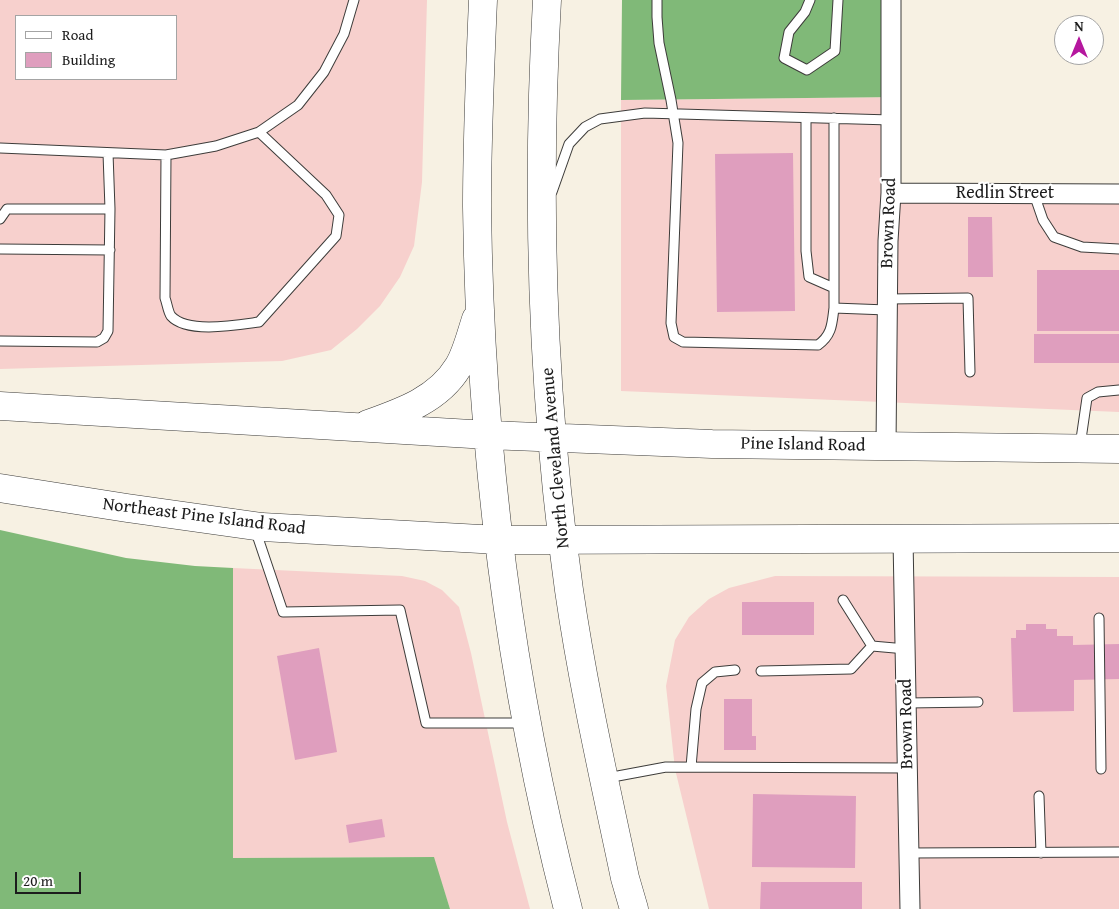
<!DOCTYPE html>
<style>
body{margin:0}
#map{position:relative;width:1119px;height:909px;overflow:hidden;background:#f7f1e3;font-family:"Gentium Book Plus",serif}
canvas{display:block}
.legend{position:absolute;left:15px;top:15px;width:162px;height:65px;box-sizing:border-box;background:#fff;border:1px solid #a4a4a4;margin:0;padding:6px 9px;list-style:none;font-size:15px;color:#1c1c1c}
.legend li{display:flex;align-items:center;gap:10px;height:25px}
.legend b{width:25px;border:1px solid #a4a4a4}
.north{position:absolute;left:1054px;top:15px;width:50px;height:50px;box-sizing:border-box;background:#fff;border:1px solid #a4a4a4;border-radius:50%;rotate:0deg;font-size:14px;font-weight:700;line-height:20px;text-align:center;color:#1c1c1c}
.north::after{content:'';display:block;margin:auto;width:18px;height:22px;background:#b5179e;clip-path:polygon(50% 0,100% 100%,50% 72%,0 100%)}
.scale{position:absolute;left:15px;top:872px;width:66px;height:22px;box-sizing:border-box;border:2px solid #1c1c1c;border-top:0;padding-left:6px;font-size:15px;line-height:18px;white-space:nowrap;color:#1c1c1c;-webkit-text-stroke:4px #fff;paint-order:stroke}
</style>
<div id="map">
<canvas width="1119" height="909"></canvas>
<ul class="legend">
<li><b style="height:6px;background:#fff"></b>Road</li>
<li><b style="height:14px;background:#df9ebe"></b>Building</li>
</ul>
<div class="north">N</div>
<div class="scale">20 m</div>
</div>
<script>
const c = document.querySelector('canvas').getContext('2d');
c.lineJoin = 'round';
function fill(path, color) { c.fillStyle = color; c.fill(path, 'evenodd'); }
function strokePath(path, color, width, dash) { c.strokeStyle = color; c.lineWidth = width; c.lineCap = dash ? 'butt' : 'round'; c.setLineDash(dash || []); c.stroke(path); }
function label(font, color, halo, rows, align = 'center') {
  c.font = font + ' "Gentium Book Plus",serif'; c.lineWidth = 4; c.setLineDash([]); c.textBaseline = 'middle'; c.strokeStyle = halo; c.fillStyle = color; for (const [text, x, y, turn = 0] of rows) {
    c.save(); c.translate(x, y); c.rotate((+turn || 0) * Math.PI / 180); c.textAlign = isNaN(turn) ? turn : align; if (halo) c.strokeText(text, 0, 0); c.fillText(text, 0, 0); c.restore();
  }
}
const built = new Path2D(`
 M0,0H427L422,182L414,246L400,277L380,306L357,329L331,350L282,361L0,369ZM16,16H176V79H16Z
 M900,97L901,184L1119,185V412L621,391V100Z
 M233,568L402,576L425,581L442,590L459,607L471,653L507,822L530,909H450L433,857L233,858Z
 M775,576L1119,577V909H709L675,769L666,686L675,640L689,617L709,599L729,588Z`);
const forest = new Path2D(`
 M622,0H899L900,97L621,100Z
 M0,530L126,558L195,566L233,568V858L434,857L450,909H0Z`);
const building = new Path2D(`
 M793,153L795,311L717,312L715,154Z
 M968,217H992L993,277H968Z
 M1037,270H1119V331H1037Z
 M1034,334H1119V363H1034Z
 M742,602H814V635H742Z
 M1026,624H1046V629H1057V636H1073V645L1119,644V679L1074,680V711L1013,712L1011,638H1016V630H1026Z
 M319,648L337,752L295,760L277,656Z
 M724,699H752V736H756V750H724Z
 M753,794L856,796L855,868L752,867Z
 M382,819L385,837L349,843L346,825Z
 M761,882H862V909H760Z`);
const lane = new Path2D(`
 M657,0V17L659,43L671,100L678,143L671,323L674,337L683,342L818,345C832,335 832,324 834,308V118
 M810,0L805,12L789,32L784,58L807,70L835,51L838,0
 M806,118V251L809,277L834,288
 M0,148L166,155L216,146L259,132L298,105L324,72L344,34L354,0
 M166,155L165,298C167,303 168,312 171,316C187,334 237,325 259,322L336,236L339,215L326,195L259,132
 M552,192L569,144L585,127L600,119L645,113L891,120
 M1034,194L1043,220L1054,237L1082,247L1119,249
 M0,219L7,209H110L108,153
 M0,249L110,250
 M888,299L968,298L970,372
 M834,308L887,310
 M0,341L97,342L104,338L108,331L110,209
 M1080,446L1087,398L1098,392L1119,390
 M255,529L283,612L400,610L426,723H525
 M843,600L872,646L906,649
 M1099,618L1101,769
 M761,671L851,669L872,646
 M907,703L978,702
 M691,767L696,709L702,683L715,672L735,670
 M607,778L666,767L908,768
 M1039,796L1041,853
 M909,853L1119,852`);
const street = new Path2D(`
 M891,193L1119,194
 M886,446L888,241L891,193V0
 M903,539L910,909`);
const primary = new Path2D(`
 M483,0C480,69 477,138 477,207C480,444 509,680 568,909
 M547,0C536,196 542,396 569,590C583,687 605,783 625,878L634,909
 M0,406L488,435L712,444L1119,449
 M368,424C402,412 439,399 458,367C466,355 471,334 476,319
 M0,488L127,508L262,527L499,540L1119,538`);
const streetNames = [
 ["Redlin Street",1005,193],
 ["Brown Road",889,223,-88],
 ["Pine Island Road",803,445,1],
 ["North Cleveland Avenue",556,458,-95],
 ["Northeast Pine Island Road",204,517,7],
 ["Brown Road",907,724,-91]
];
fill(built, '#f7d0cd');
fill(forest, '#80b978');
fill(building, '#df9ebe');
strokePath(lane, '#3d3c3a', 11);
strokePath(street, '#3d3c3a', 21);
strokePath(primary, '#3d3c3a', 29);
strokePath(lane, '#fff', 9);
strokePath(street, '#fff', 19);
strokePath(primary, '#fff', 28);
label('18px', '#1c1c1c', '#fff', streetNames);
</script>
